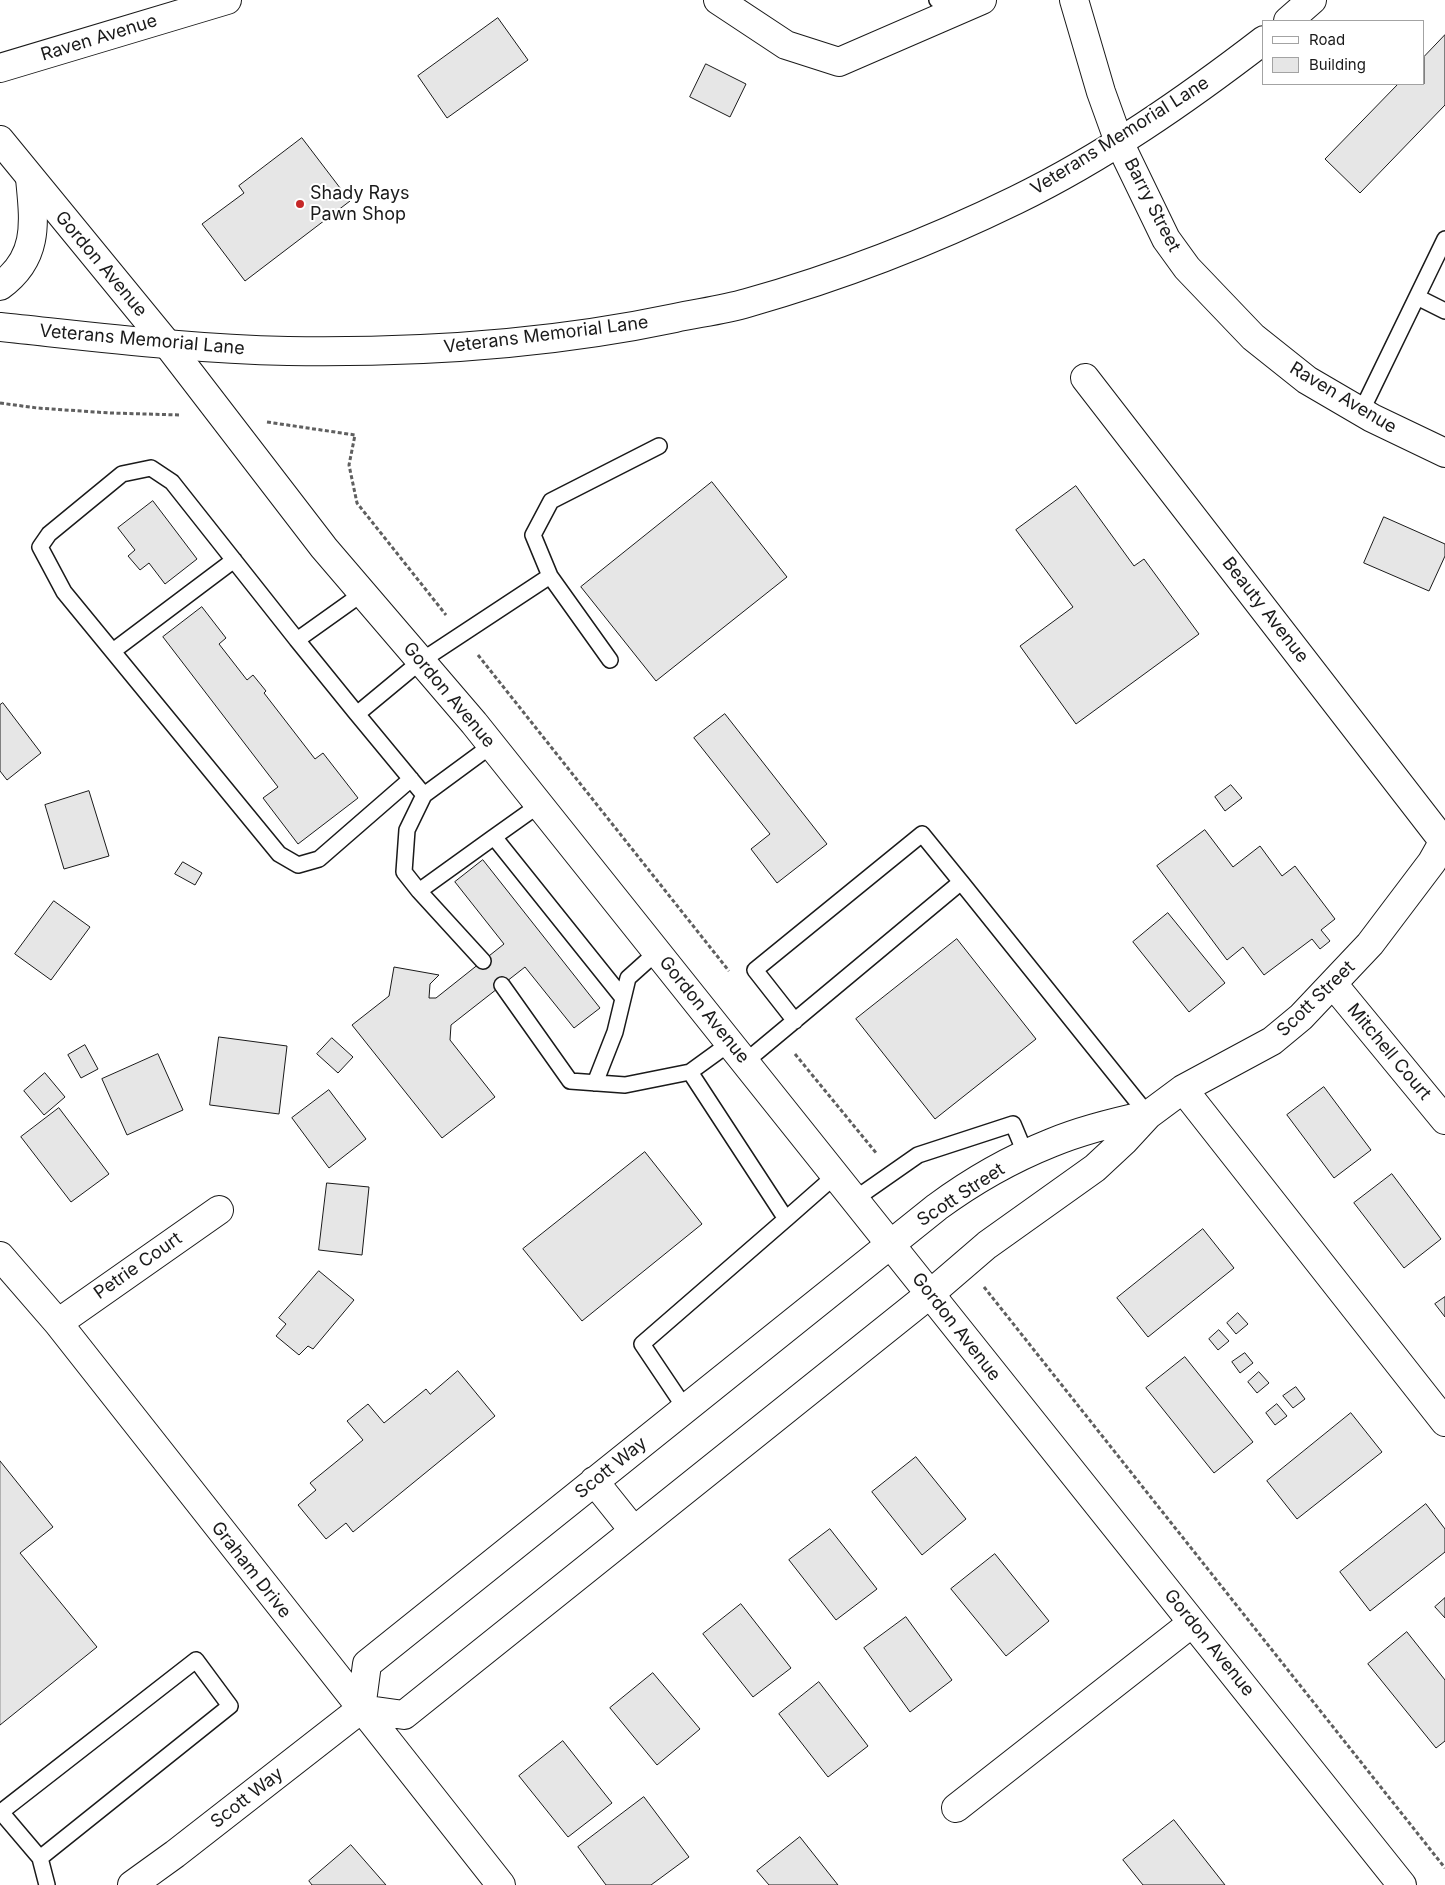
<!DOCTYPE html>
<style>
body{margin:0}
#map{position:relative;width:1445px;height:1885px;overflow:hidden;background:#fff;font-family:Inter,sans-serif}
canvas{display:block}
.legend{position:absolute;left:1262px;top:20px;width:162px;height:65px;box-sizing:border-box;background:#fff;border:1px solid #a3a3a3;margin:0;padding:6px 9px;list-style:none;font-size:15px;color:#1a1a1a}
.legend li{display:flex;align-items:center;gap:10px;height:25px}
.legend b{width:25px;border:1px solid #a3a3a3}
</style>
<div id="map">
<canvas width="1445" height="1885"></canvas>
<ul class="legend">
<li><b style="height:6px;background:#fff"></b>Road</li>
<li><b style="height:14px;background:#e6e6e6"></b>Building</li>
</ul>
</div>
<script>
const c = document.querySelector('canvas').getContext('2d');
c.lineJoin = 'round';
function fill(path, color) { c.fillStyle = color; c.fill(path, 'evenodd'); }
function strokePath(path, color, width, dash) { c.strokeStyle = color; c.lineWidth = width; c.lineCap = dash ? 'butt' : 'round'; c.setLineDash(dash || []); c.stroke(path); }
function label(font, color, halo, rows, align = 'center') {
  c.font = font + ' Inter,sans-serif'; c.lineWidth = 4; c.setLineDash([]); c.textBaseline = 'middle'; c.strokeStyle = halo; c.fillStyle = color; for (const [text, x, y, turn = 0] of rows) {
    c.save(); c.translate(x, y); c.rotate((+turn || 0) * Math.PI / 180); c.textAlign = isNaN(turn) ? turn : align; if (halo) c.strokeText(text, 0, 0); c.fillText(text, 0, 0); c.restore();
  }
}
const building = new Path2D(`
 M498,18L528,60L447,118L418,76Z
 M1445,35V105L1360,193L1325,159L1398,84H1424V57Z
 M706,64L746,84L730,117L690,97Z
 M302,138L350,201L245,281L202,224L244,193L239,186Z
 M712,482L787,577L656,681L581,587Z
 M1076,486L1134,566L1144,559L1199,634L1076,724L1020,646L1073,607L1016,530Z
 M153,501L197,559L165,584L149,563L140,570L128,556L135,550L118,528Z
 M1384,517L1445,544V556L1429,591L1364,563Z
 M202,607L226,638L219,644L247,680L253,675L266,691L264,693L315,759L323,753L358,798L298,844L263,798L278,787L163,637Z
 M3,703L41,753L7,780L0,771V705Z
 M725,714L827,844L777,883L751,849L770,834L694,738Z
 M1231,785L1242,798L1225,811L1215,797Z
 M89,791L109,856L64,869L45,805Z
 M1205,830L1233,867L1260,846L1282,876L1295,866L1335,919L1321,930L1330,941L1320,949L1312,939L1264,975L1243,947L1227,960L1157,866Z
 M483,860L600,1008L574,1028L525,967L451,1025L450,1040L495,1097L442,1138L352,1025L389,996L394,967L439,975L430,984L429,998H436L504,944L455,882Z
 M183,862L202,873L195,885L175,874Z
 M54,901L90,927L51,980L15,954Z
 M1168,913L1225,983L1189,1012L1133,942Z
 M957,939L1036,1039L935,1119L856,1019Z
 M219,1037L287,1046L279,1114L210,1105Z
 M332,1038L353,1057L338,1073L317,1054Z
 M85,1045L98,1069L81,1078L68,1055Z
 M158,1054L183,1110L127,1135L102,1079Z
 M45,1073L65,1097L44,1115L24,1091Z
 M1324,1087L1371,1150L1334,1178L1287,1115Z
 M329,1090L366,1139L329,1168L292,1118Z
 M59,1108L109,1174L71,1202L21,1137Z
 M645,1152L702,1224L582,1321L523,1249Z
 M1392,1174L1441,1239L1404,1268L1354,1203Z
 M327,1183L369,1187L362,1255L319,1250Z
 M1203,1229L1234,1268L1148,1337L1117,1298Z
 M319,1271L354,1300L313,1349L308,1346L299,1355L276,1336L286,1324L279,1318Z
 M1445,1297V1317L1435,1304Z
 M1238,1313L1248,1324L1236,1334L1227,1323Z
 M1219,1330L1229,1341L1218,1350L1209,1339Z
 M1245,1353L1253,1363L1240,1373L1232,1362Z
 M1185,1357L1253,1442L1214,1473L1146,1388Z
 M458,1371L495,1416L353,1532L346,1523L326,1539L298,1505L316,1490L310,1483L363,1440L347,1421L368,1404L384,1423L426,1389L430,1394Z
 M1259,1372L1269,1383L1257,1393L1248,1382Z
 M1296,1387L1305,1399L1293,1408L1283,1396Z
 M1277,1404L1287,1416L1275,1425L1266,1413Z
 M1351,1413L1382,1452L1297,1519L1267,1481Z
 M916,1457L966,1519L922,1555L872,1492Z
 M0,1461L53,1527L20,1553L97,1647L0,1725Z
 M1426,1504L1445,1529V1552L1370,1611L1340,1572Z
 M830,1529L877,1589L836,1620L789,1560Z
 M995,1554L1049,1621L1006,1656L951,1589Z
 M1445,1598V1618L1435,1607Z
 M741,1604L791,1668L753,1697L703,1634Z
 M906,1617L952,1680L910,1712L864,1648Z
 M1407,1632L1445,1680V1741L1436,1748L1368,1664Z
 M653,1673L700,1729L657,1765L610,1708Z
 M819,1682L868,1746L828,1777L779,1714Z
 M563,1741L612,1803L568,1837L519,1776Z
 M644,1797L689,1857L651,1885H606L578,1847Z
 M1174,1820L1225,1885H1143L1123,1860Z
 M800,1837L838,1885H769L757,1871Z
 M351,1845L386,1885H312L309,1881Z`);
const path = new Path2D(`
 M0,403L37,408L110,413L181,415
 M267,422L355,435L349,465L357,503L446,615
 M478,655L729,971
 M795,1054L877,1154
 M984,1287L1445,1868`);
const service = new Path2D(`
 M937,0L961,9
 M1417,297L1445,311
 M1361,412L1445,239
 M550,576L533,535L551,501L659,446
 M363,593L297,640L357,714L421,661L550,576L610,660
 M297,640L172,482L151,468L122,474L49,534L40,547L64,592L279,854L298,865L319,859L411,779
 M113,651L234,560
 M357,714L424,795L492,745
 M424,795L407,830L404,872L419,891L483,961
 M539,805L494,837L623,998
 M419,891L494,837
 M502,985L570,1081L625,1085L690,1072L730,1043
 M795,1021L755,970L922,834L961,882
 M745,1062L961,882L1148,1115
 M595,1083L615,1032L628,978L657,952
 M855,1199L918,1155L1013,1124L1026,1155
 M786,1219L836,1175
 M685,1408L642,1344L786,1219L690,1072
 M40,1858L230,1706L196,1660L1,1812L40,1858L47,1885`);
const minor = new Path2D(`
 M718,0L786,45L839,62L982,0
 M1074,0L1101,92L1119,142L1166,239L1187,268L1253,337L1307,380L1372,418L1445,453
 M0,68L227,0
 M1085,378L1444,842
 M1333,984L1445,1120
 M1183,1089L1445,1422
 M0,1256L58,1323L501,1885
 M58,1323L219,1210
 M594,1481L634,1531
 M361,1709L404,1715L930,1294L987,1245L1095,1168L1124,1141L1148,1115L1183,1089L1272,1041L1301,1017L1370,944L1432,862L1445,839
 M956,1808L1192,1623
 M132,1885L175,1854L361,1709L367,1664L937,1207C971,1182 1011,1159 1051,1143C1082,1130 1115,1122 1148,1115`);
const tertiary = new Path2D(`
 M0,140L168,345`);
const secondary = new Path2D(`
 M168,345L324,548L474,723L1402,1885`);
const primary = new Path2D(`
 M1288,21L1312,0
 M0,286C40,257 34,221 30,178
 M0,327C96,337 191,349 288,351C417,353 547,345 675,318C698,313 723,310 747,303C839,277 930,242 1016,200C1104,157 1186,100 1264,40`);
const markers = [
 [300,204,5,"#c62828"]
];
const streetNames = [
 ["Raven Avenue",99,38,-17],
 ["Veterans Memorial Lane",1120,136,-32],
 ["Barry Street",1152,205,63],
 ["Gordon Avenue",101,264,50],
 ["Veterans Memorial Lane",546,335,-7],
 ["Veterans Memorial Lane",142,340,5],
 ["Raven Avenue",1343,398,31],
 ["Beauty Avenue",1265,610,52],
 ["Gordon Avenue",449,695,50],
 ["Scott Street",1316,999,-44],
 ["Gordon Avenue",704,1010,51],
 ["Mitchell Court",1389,1052,50],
 ["Scott Street",961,1195,-33],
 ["Petrie Court",138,1266,-35],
 ["Gordon Avenue",956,1327,52],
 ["Scott Way",611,1468,-39],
 ["Graham Drive",251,1570,52],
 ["Gordon Avenue",1209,1643,51],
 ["Scott Way",247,1798,-38]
];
const poiNames = [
 ["Shady Rays",310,194],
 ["Pawn Shop",310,215]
];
fill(building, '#e6e6e6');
strokePath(building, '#1a1a1a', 1);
strokePath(service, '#1a1a1a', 18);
strokePath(minor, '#1a1a1a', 30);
strokePath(tertiary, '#1a1a1a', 30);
strokePath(secondary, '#1a1a1a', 30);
strokePath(primary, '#1a1a1a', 30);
strokePath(path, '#5f5f5f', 3, [4, 2.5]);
strokePath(service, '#fff', 15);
strokePath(minor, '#fff', 28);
strokePath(tertiary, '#fff', 28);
strokePath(secondary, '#fff', 28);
strokePath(primary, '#fff', 28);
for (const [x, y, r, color] of markers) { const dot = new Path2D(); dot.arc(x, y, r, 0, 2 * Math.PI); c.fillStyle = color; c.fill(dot); strokePath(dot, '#fff', 2); }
label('18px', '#1a1a1a', '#fff', streetNames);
label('18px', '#1a1a1a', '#fff', poiNames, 'left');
</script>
